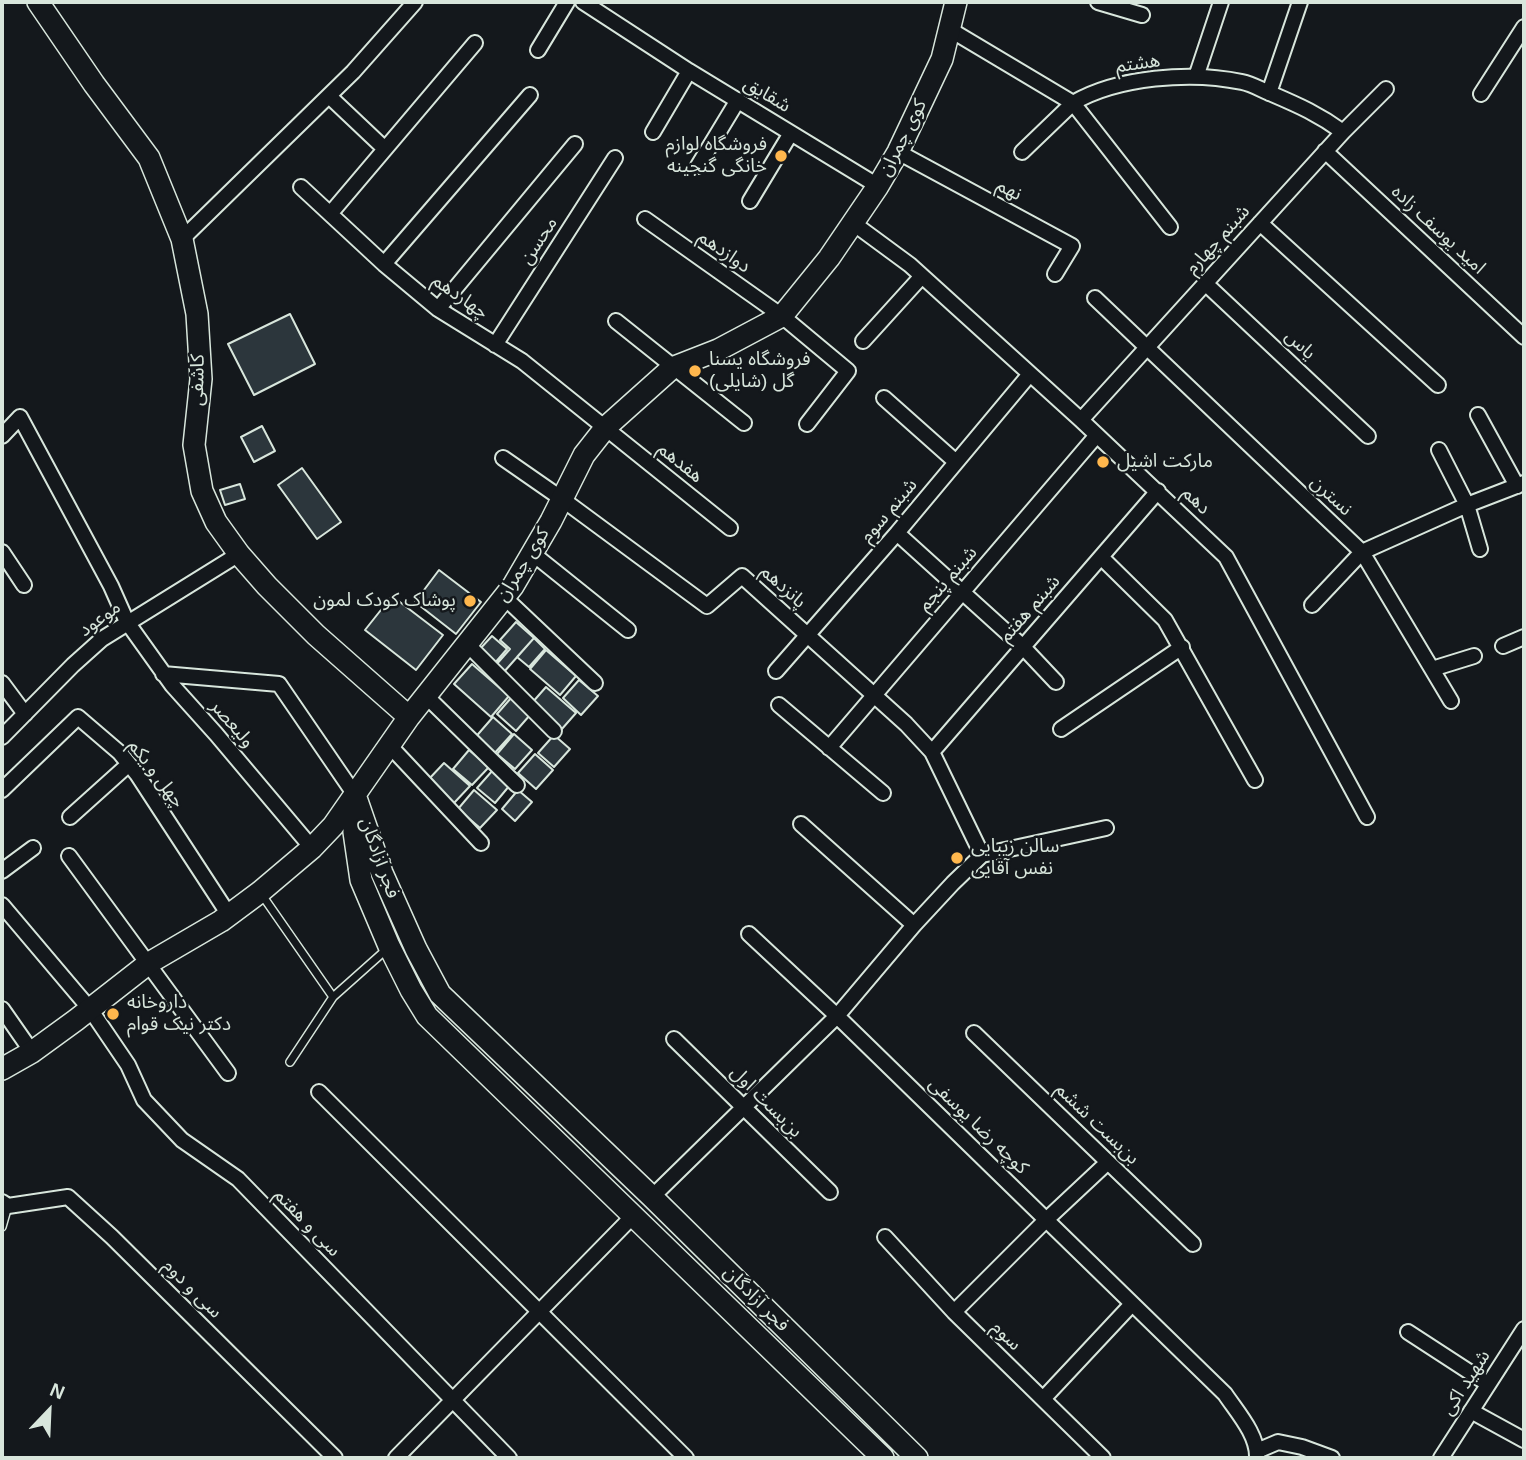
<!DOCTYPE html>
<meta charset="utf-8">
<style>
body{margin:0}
#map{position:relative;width:1526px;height:1460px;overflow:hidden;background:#14181c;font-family:Arial,sans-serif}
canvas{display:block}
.frame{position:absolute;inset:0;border:4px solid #d8e6dc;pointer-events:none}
.north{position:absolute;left:14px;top:1376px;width:70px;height:70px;-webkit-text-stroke:5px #14181c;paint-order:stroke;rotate:23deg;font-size:19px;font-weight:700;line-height:28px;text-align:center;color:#d8e6dc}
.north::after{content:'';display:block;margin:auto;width:24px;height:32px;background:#d8e6dc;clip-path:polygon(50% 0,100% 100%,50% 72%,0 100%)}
</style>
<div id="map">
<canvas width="1526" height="1460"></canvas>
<div class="frame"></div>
<div class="north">N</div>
</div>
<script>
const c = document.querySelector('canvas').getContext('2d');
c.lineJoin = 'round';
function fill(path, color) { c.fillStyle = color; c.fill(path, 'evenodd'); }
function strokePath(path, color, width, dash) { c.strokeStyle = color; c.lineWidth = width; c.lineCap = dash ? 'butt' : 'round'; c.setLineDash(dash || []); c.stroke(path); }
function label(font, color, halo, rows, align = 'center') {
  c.font = font + ' Arial,"Noto Sans Arabic",sans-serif'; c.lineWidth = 5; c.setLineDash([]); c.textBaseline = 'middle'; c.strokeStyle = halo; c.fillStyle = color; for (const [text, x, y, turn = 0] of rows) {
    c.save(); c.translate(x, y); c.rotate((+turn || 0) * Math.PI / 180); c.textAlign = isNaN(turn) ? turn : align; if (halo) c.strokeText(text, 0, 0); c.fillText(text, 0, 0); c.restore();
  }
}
const building = new Path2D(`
 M290,314L315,364L254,395L228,344Z
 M262,426L275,451L254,462L241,437Z
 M302,468L341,522L317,539L278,485Z
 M240,484L245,499L225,505L220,490Z
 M439,570L481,602L456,634L415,602Z
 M392,596L443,635L416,670L365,630Z
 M516,622L534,638L503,673L495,666L510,649L500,640Z
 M492,636L507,649L494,664L478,651Z
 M534,638L545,649L529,667L517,657Z
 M546,650L576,676L560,695L530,669Z
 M472,664L509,696L491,717L454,684Z
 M579,680L598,696L581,715L563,698Z
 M546,687L576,713L561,730L531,704Z
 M511,698L530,715L516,731L497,714Z
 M493,717L512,734L492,756L473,740Z
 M514,734L532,750L515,769L497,754Z
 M554,735L570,749L554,767L538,753Z
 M469,750L489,767L472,785L453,769Z
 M535,754L553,770L536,789L518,773Z
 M444,763L470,786L454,803L428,780Z
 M493,770L510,785L495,803L477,788Z
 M474,790L497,810L480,828L458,809Z
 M518,790L532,802L515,821L502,809Z`);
const lane = new Path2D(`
 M262,895L333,997L290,1062
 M333,997L388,948
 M2,1227L8,1206`);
const street = new Path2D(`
 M583,2L689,71L878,186
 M1098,2L1142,15
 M949,29L1073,103C1117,77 1191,71 1242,82C1252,84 1262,90 1272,94C1300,106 1318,114 1343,132
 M538,50L567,2
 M1196,77L1221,2
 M1269,93L1300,2
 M1481,94L1524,27
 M329,96L385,149
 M653,132L689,71
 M1325,151L1524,337
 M898,152L1072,246L1055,274
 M1022,152L1073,103L1170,227
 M698,166L738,100
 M301,187L384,264L438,309L522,361L730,528
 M750,201L791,133
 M330,214L475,43
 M645,219L782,316L848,371L807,424
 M853,223L910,265L1081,420L1226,557L1367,817
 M1260,223L1438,385
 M182,239L353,72L415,2
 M384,264L530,95
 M1205,283L1368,436
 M1095,298L1362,552L1451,701
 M438,309L575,144
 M616,321L744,423
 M863,341L922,276
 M495,345L615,158
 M884,398L956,462
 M1478,415L1517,486
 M1081,420L1343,132L1386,89
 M2,436L20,417L111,586L127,622L172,685L216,734L312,848
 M1439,450L1467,505L1480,549
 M503,458L562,499L707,606L742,576L906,724L932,752L982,855
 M897,533L1023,647L1056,682
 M2,552L24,585
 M532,553L628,630
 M1101,557L1165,620L1255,780
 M504,597L595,683
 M1312,605L1362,552L1467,505L1524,483
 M468,645L554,731
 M1503,646L1524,637
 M1432,669L1474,656
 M776,671L897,533L1030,374
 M163,674L279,684L355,795
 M2,683L25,714
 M426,696L517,785
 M779,705L883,793
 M1061,729L1182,647
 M2,737L73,665L102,639L239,554
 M389,745L481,843
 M829,748L1097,435
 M932,752L1158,491
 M2,790L78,717L120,753L137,774L229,915
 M70,817L129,764
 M801,824L914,925
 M69,856L228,1073
 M2,871L33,848
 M2,905L90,1009L128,1065L144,1100L182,1140L238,1179L509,1458
 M749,934L837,1016L914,925L953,883L982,855L1106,828
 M2,1009L32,1052
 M974,1033L1193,1244
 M674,1039L830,1192
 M319,1092L686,1458
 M652,1197L837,1016L1225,1394C1237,1412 1258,1435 1257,1458
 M2,1202L8,1206L68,1197L112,1237L335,1458
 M885,1237L954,1312L1103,1458
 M954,1312L1046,1220L1108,1162
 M1408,1332L1488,1384
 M1043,1399L1132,1304
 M1471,1411L1524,1440
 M1257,1451L1278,1442L1302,1447L1332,1458
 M396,1458L634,1215
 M1441,1458L1524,1329`);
const secondary = new Path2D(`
 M38,2L94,84L149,158L182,239L197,314L201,379L194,445L202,491L216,522L239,554L267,586L316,635L409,717
 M355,795L382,873L416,949L440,994L652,1197L917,1458
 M355,807L354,832L361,880L389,946L411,990L427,1016L883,1458
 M2,1069L32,1052L76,1020L149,963L221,921L260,892L312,848L333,826L409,717L513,586L551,521L584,455L606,427L672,368L718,350L782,316L829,258L878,186L898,152L942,59L956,2`);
const markers = [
 [781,156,7,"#ffb74d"],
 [695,371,7,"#ffb74d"],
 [1103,462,7,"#ffb74d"],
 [470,601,7,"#ffb74d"],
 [957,858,7,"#ffb74d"],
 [113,1014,7,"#ffb74d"]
];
const streetNames = [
 ["هشتم",1138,64,-8],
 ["شقایق",767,95,31],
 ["کوی چمران",903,138,-63],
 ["نهم",1009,190,28],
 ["امید یوسف زاده",1438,230,43],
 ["شبنم چهارم",1218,240,-48],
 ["محسن",539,241,-57],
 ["دوازدهم",724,252,35],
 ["چهاردهم",460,297,35],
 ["یاس",1300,345,43],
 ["کاشفی",198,380,-89],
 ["هفدهم",680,463,39],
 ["نسترن",1331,496,43],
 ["دهم",1196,501,44],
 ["شبنم سوم",889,511,-50],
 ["کوی چمران",523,565,-58],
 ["شبنم پنجم",948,579,-49],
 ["پانزدهم",783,587,42],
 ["شبنم هفتم",1030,609,-49],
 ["موعود",100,619,-36],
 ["ولیعصر",232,724,49],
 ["چهل و یکم",156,774,53],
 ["فجر آزادگان",379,858,70],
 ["بن‌بست اول",766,1102,45],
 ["بن‌بست ششم",1097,1124,44],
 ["کوچه رضا یوسفی",978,1126,44],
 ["سی و هفتم",307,1223,46],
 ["سی و دوم",192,1289,45],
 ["فجر آزادگان",756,1299,45],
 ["سوم",1006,1336,44],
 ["شهید اکی",1466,1383,-57]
];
const poiNames = [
 ["فروشگاه لوازم",767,145,"right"],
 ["خانگی گنجینه",767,167,"right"],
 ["فروشگاه یسنا",709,360],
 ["گل (شایلی)",709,382],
 ["مارکت اشیل",1117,462],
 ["پوشاک کودک لمون",456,601,"right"],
 ["سالن زیبایی",971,847],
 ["نفس آقایی",971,869],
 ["داروخانه",127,1003],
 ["دکتر نیک قوام",127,1025]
];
fill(building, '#2c363c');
strokePath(building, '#d8e6dc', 2);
strokePath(lane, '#d8e6dc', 10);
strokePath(street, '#d8e6dc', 18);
strokePath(secondary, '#d8e6dc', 24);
strokePath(lane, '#14181c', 7);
strokePath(street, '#14181c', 14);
strokePath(secondary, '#14181c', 21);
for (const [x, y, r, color] of markers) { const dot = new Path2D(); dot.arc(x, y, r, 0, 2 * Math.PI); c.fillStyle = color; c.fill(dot); strokePath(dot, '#14181c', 2.5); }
label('19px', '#d8e6dc', '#14181c', streetNames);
label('19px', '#d8e6dc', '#14181c', poiNames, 'left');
</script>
